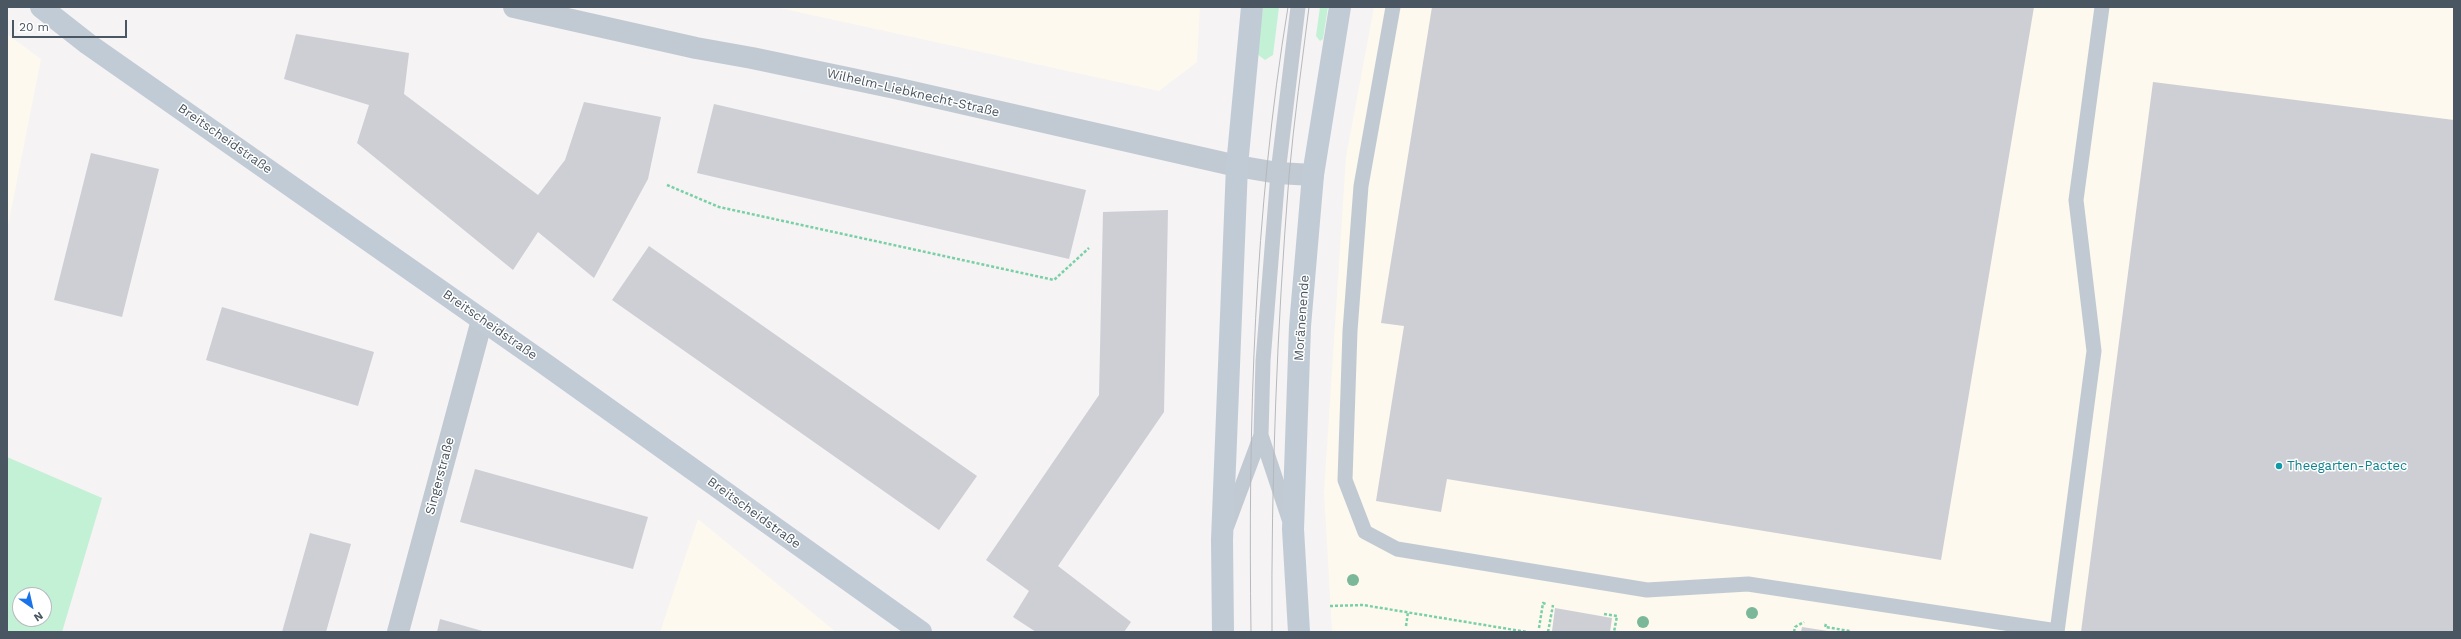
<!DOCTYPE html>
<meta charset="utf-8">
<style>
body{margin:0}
#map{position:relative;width:2461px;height:639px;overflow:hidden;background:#f5f3f3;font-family:"Work Sans",sans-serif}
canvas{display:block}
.frame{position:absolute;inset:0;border:8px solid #4a5661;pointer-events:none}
.north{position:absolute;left:12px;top:587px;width:40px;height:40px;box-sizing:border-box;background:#fff;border:1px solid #b7bbc0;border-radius:50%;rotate:146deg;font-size:11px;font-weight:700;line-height:16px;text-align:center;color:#4a5661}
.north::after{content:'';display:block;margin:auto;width:14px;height:18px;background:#1a73e8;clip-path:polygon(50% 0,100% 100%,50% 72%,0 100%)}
.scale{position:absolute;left:12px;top:20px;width:115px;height:18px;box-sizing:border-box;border:2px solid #4a5661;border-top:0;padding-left:5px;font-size:12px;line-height:14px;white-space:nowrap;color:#4a5661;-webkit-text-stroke:3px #fff;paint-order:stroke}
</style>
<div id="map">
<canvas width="2461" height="639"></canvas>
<div class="frame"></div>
<div class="north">N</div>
<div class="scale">20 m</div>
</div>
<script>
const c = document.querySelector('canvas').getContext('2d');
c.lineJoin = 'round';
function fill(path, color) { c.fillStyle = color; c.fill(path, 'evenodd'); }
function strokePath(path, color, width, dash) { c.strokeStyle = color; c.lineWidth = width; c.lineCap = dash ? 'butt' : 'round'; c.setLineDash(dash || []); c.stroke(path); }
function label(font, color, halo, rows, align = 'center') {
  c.font = font + ' "Work Sans",sans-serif'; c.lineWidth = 3; c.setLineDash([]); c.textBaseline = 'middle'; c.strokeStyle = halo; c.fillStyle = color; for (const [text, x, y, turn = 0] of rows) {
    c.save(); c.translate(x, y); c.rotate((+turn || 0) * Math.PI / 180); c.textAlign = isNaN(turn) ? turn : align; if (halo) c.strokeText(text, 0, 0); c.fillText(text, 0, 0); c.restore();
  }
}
const commercial = new Path2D(`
 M775,7H1200L1197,62L1159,91Z
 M1374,7H2454V632H1332L1324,492L1346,157Z
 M7,34L41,59L7,231Z
 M698,519L836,632H660Z`);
const green = new Path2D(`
 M1263,7H1279L1273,55L1265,60L1257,54Z
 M1320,7H1328L1323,39L1320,41L1316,36Z
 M7,457L102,498L62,632H7ZM20,595H44V619H20Z`);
const building = new Path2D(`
 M1432,7H2034L1941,560L1447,479L1441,512L1376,501L1404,326L1381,323Z
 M296,34L409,53L404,94L538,195L565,160L584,102L661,117L648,179L594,278L538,232L513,270L357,143L369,105L284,79Z
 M2153,82L2454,120V632H2081Z
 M714,104L1086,190L1069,259L697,173Z
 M91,153L159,169L122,317L54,300Z
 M1168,210L1164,412L1058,566L1131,622L1124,632H1036L1013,617L1029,591L986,560L1099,395L1103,212Z
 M649,246L977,476L939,530L612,300Z
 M222,307L374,352L358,406L206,360Z
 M475,469L648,517L633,569L460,522Z
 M310,533L351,544L326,632H282Z
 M1555,608L1612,618L1610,632L1552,631Z
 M440,619L486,632H437Z
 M1802,627L1828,631V632H1801Z`);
const path = new Path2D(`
 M667,185L719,207L1054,280L1089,248
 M1330,606L1363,605L1527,632
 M1604,614L1617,616L1614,632
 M1826,624L1825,627L1850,631
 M1406,626L1408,612
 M1539,628L1543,603L1546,604
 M1548,632L1553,605
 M1794,632L1795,627L1804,622`);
const lane = new Path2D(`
 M1393,7L1361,186L1350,331L1345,480L1365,532L1397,549L1647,590L1748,584L2057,631
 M1261,435L1289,519
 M1227,526L1261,435L1263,361L1278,173L1298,7
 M2057,632L2094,351L2076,200L2102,7`);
const street = new Path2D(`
 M514,7L696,48L752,58L895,88L1237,166L1278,173L1313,175
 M398,632L482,320`);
const secondary = new Path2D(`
 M41,7L88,44L545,364L921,632
 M1223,632L1222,540L1237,166L1252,7
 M1299,632L1293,529L1300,326L1313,175L1340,7`);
const tram = new Path2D(`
 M1251,632C1248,424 1254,213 1288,7
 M1272,632C1271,480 1277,328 1289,176C1294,120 1302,63 1309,7`);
const trees = [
 [1353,580],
 [1752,613],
 [1643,622]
];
const markers = [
 [2279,466,4,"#0f9aa8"]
];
const streetNames = [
 ["Wilhelm-Liebknecht-Straße",913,93,13],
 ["Breitscheidstraße",225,139,35],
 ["Moränenende",1302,318,-86],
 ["Breitscheidstraße",490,325,35],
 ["Singerstraße",440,476,-75],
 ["Breitscheidstraße",754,513,36]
];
const cultureNames = [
 ["Theegarten-Pactec",2287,466]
];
fill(commercial, '#fdf9ef');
fill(green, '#c3f1d5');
fill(building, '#cdcfd5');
strokePath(path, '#7ad0a6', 2.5, [3, 2]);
strokePath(lane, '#c1cad2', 15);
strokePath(street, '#c1cad2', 22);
strokePath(secondary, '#c1cbd6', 22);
strokePath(tram, '#b5b8bd', 1);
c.fillStyle = '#7bb799';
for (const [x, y] of trees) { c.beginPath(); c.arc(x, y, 6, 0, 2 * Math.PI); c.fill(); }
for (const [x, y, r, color] of markers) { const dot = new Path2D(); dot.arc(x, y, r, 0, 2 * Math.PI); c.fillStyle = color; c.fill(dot); strokePath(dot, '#fff', 1.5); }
label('13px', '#4a5661', '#fff', streetNames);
label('13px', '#0d838f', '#fff', cultureNames, 'left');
</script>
